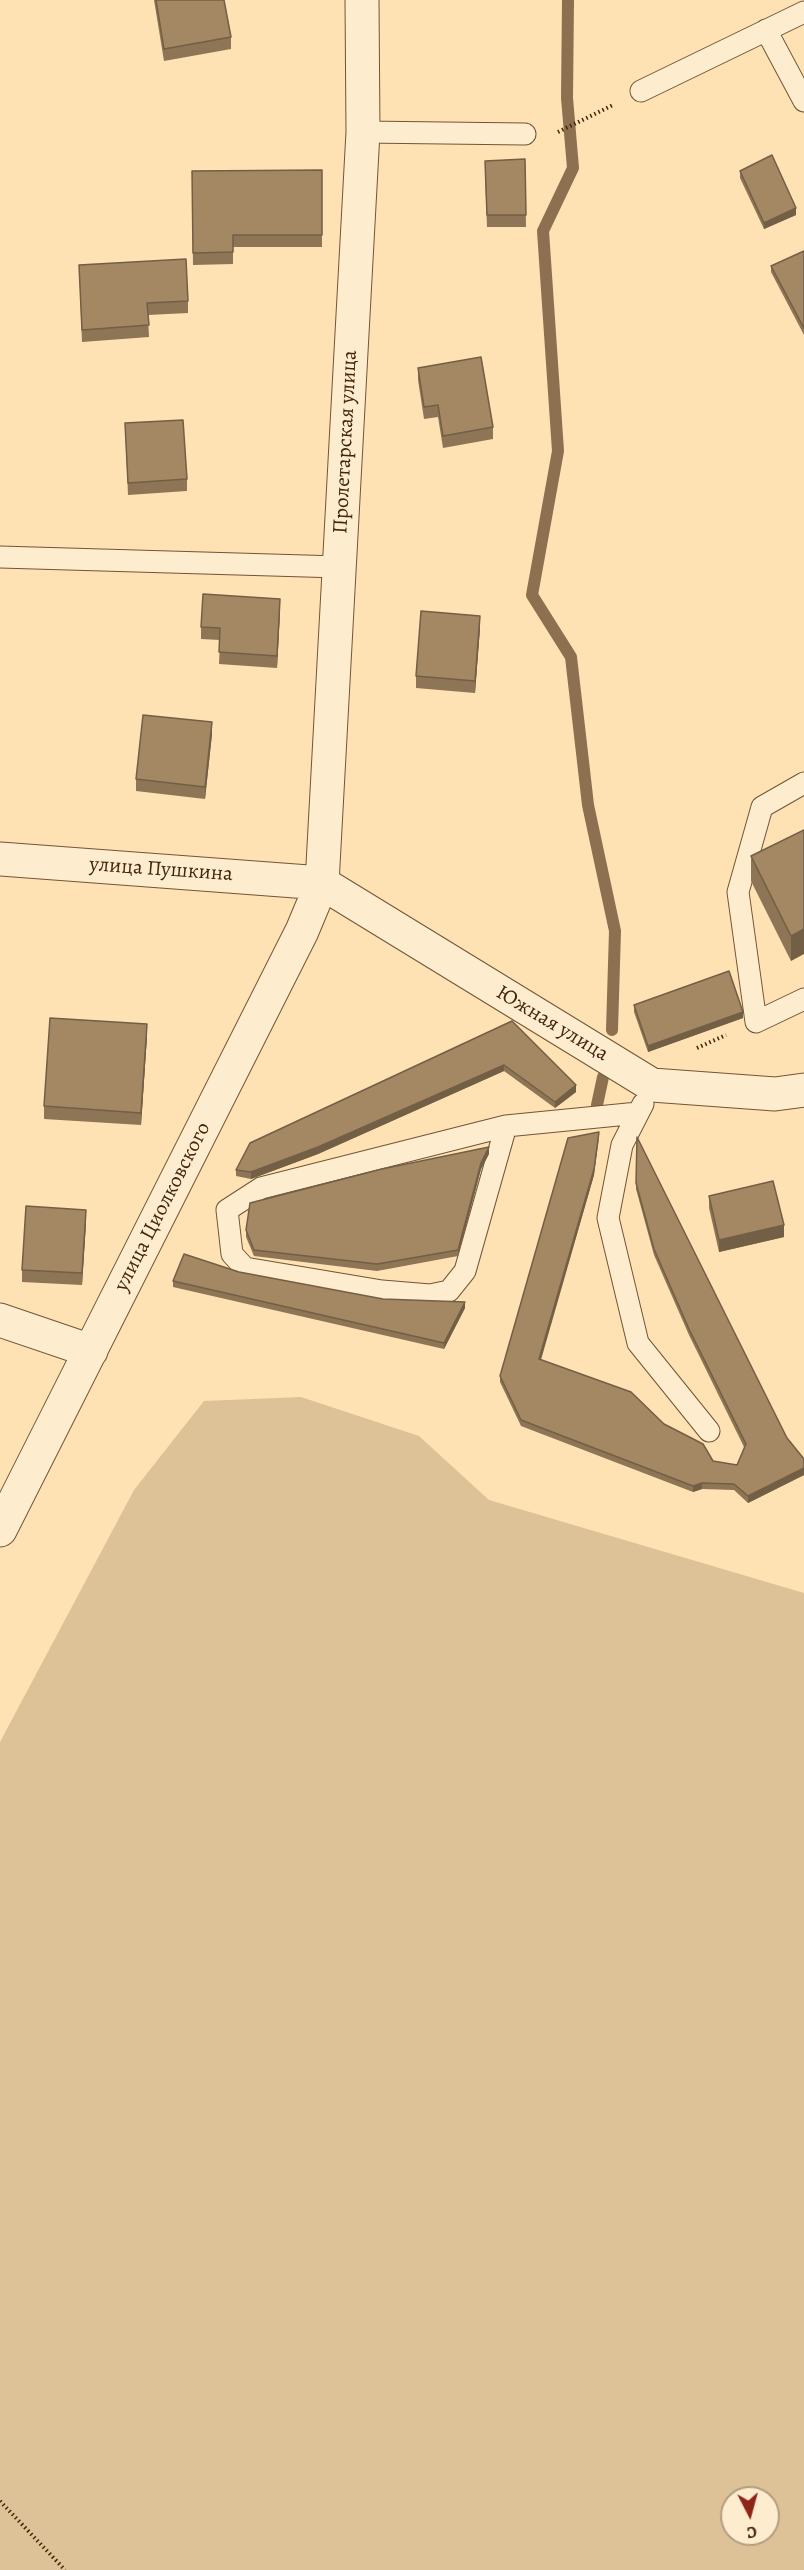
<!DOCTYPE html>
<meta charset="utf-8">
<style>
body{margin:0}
#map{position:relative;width:804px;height:2570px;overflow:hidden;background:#fee2b3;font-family:Alegreya,serif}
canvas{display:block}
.north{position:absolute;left:720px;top:2486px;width:60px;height:60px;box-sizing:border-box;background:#feecce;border:2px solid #b39d81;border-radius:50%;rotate:174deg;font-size:16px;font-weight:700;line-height:24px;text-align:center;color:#42260d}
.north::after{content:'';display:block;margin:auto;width:21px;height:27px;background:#8f2418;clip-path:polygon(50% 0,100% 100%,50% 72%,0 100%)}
</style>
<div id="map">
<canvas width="804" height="2570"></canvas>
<div class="north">С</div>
</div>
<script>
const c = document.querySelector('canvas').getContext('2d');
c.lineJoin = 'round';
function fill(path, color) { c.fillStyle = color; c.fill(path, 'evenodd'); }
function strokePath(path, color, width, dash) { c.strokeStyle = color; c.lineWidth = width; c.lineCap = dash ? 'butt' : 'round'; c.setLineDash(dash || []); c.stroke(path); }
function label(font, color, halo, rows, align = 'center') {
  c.font = font + ' Alegreya,serif'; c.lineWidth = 4.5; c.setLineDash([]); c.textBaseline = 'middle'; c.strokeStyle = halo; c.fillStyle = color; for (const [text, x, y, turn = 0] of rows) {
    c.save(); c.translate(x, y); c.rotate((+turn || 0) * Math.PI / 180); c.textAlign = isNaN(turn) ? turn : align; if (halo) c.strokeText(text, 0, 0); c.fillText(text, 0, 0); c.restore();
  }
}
const green = new Path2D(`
 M301,1397L419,1436L489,1500L804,1593V2570H0V1742L134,1490L204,1401ZM732,2498H768V2534H732Z`);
const stream = new Path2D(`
 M568,0L567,98L573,168L543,231L558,451L532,595L571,657L588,805L615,931L612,1030
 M597,1105L603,1077`);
const path = new Path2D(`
 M558,132L613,105
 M697,1048L726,1035
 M0,2501L65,2570`);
const service = new Path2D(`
 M766,30L804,101
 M641,91L804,12
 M363,132L525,134
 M0,557L339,567
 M804,783L762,807L738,892L756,1022L804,999
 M643,1104L622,1145L608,1218L638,1343L709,1431
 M506,1126L465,1271L449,1291L430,1295L382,1291L245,1268L232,1254L227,1210L261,1188L506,1126L638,1113`);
const minor = new Path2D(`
 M0,859L322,883L652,1085L775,1094L804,1090
 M0,1320L91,1351
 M0,1530L302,931L322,883L363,132L362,0`);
const wall = new Path2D(`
 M154,0H224L231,37V49L164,61Z
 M525,159L526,227H487L485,173Z
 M322,170V247H233V264L193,265L192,171Z
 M740,171L796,215L764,229L740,178Z
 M804,251V335L771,272V266Z
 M79,265L188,301V313L148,315L149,337L82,342Z
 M418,368L493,427V439L443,448L438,417L424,419L418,380Z
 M125,423L187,479V491L128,495Z
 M280,611L277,668L219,664L220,640L201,639V627Z
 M480,628L475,693L416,688V676Z
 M212,734L205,799L136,791V779Z
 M804,830L791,961L751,881V856Z
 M634,1005L743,1018L648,1052L634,1012Z
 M512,1021L576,1092L555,1108L504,1071L318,1154L251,1179L236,1176V1170Z
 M147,1036L141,1125L44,1119V1106Z
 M637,1137L787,1438L804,1459V1475L748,1503L734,1490L702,1489L693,1492L521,1426L500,1382V1376L599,1138L594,1175L541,1360L664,1424L713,1461L737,1465L744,1447L689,1335L654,1255L636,1189Z
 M489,1154L481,1169L458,1256L377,1271L254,1256L246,1237V1230Z
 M709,1196L784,1237L719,1252L709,1208Z
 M86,1222L82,1285L22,1282V1270Z
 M239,1272L383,1299L465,1308L444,1349L173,1287V1281Z`);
const shadedWall = new Path2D(`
 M796,208V215L764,229V223Z
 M280,599V611L277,668V656Z
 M480,616V628L475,693V681Z
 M212,722V734L205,799V787Z
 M804,929V954L791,961V936Z
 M743,1012V1018L648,1052V1046Z
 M147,1024V1036L141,1125V1113Z
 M504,1065V1071L318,1154L251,1179V1172Z
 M576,1085V1092L555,1108V1102Z
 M599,1132L594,1175L539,1365V1359Z
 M489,1147V1154L481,1169L458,1256V1250L481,1163Z
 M86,1210V1222L82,1285V1273Z
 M784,1225V1237L719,1252V1240Z
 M465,1302V1308L444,1349V1343Z
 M804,1468V1475L748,1503V1496Z
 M702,1483V1489L693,1492V1486Z`);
const building = new Path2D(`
 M156,0H224L231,37L164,49Z
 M772,155L796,208L764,223L740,171Z
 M525,159L526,215H487L485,161Z
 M322,170V235H233V252L193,253L192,171Z
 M804,251V328L771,266Z
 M186,259L188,301L147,303L149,325L82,330L79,265Z
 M481,357L493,427L443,436L438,405L424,407L418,368Z
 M183,420L187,479L128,483L125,423Z
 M203,594L280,599L277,656L219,652L220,628L201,627Z
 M421,611L480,616L475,681L416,676Z
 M143,715L212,722L205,787L136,779Z
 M804,830V929L791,936L751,856Z
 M729,971L743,1012L648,1046L634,1005Z
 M50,1018L147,1024L141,1113L44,1106Z
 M512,1021L576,1085L555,1102L504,1065L318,1147L251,1172L236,1170L250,1143Z
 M599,1132L594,1169L539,1359L631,1392L664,1424L703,1444L713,1461L737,1465L746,1444L689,1329L654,1249L636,1183L637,1137L787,1438L804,1459V1468L748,1496L734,1484L702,1483L693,1486L521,1420L500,1376L568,1138Z
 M489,1147L481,1163L458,1250L377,1264L254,1250L246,1230L250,1203L382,1169Z
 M773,1181L784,1225L719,1240L709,1196Z
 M26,1206L86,1210L82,1273L22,1270Z
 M184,1254L239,1272L383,1299L465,1302L444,1343L173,1281Z`);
const streetNames = [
 ["Пролетарская улица",346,442,-87],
 ["улица Пушкина",161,870,4],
 ["Южная улица",552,1024,31],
 ["улица Циолковского",163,1207,-63]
];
fill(green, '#dec297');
strokePath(stream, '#8c704f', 12);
strokePath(service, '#715536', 23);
strokePath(minor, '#715536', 35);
strokePath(path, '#42260d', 4, [1.5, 3]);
strokePath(service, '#feecce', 21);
strokePath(minor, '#feecce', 33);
fill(wall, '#8d7555');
fill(shadedWall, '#735f45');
fill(building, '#a48863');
strokePath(building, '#735f45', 1.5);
label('21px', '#42260d', '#feecce', streetNames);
</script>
